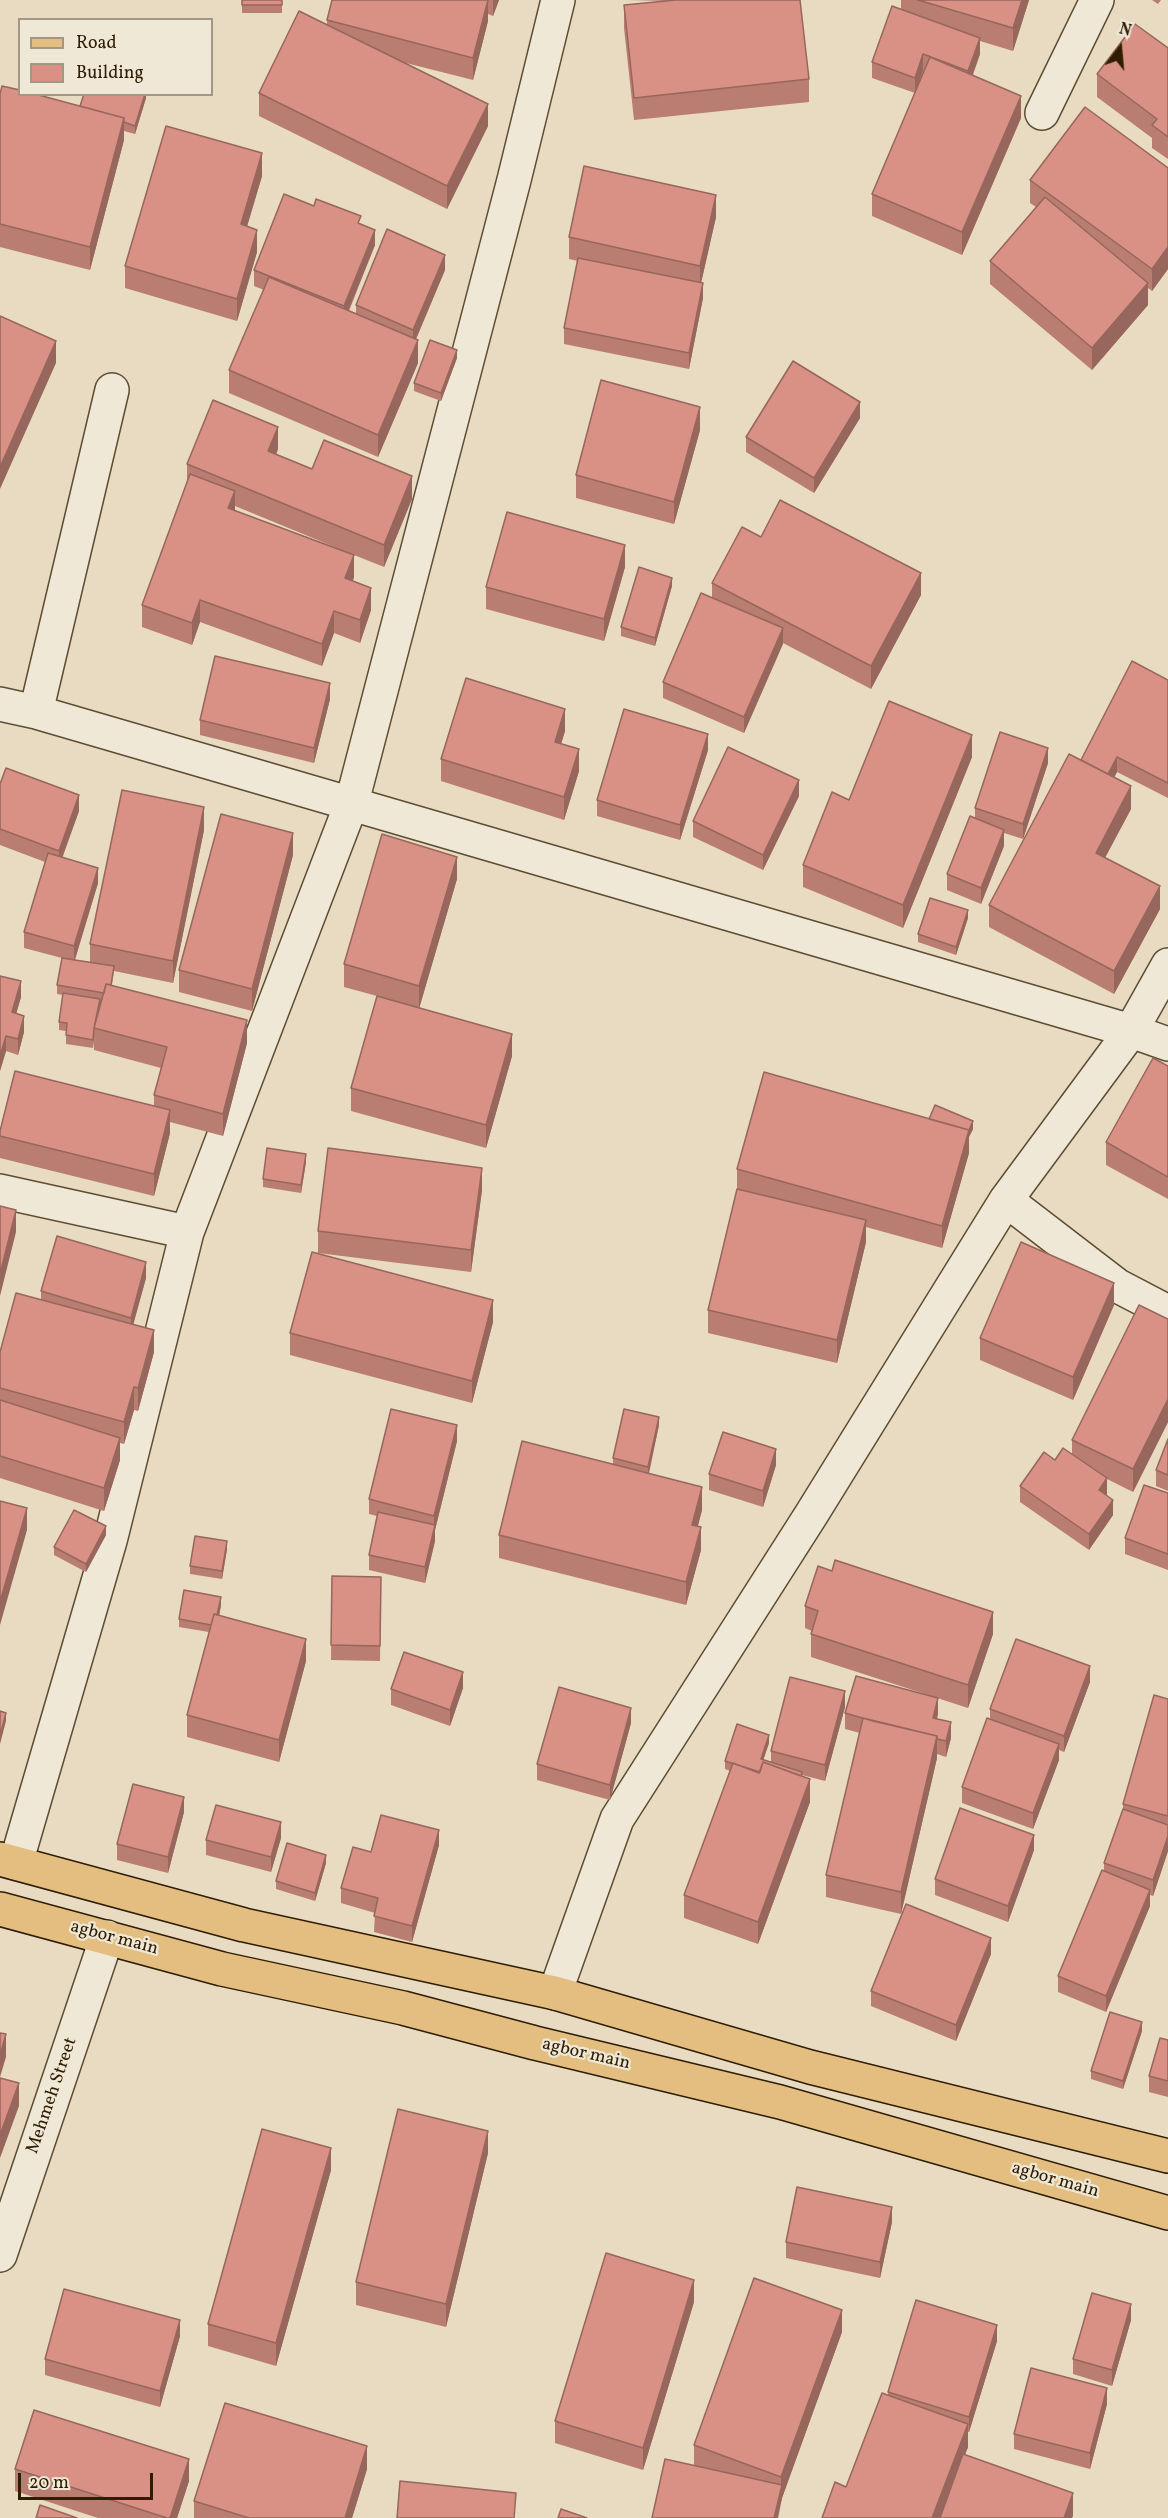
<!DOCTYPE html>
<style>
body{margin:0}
#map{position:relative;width:1168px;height:2518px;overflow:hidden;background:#e8dbc1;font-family:Vollkorn,serif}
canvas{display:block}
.legend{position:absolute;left:18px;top:18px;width:195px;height:78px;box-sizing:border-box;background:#f0e8d7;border:2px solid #a29782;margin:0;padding:8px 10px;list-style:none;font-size:18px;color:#2e1d03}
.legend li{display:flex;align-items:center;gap:12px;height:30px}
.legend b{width:30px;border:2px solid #a29782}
.north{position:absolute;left:1090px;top:18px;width:60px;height:60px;-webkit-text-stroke:4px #f0e8d7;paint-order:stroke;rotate:16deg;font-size:16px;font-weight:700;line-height:24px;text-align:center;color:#2e1d03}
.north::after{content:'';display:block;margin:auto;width:21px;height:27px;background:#2e1d03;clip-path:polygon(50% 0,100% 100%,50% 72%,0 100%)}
.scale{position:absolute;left:18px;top:2473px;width:135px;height:27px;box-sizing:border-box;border:3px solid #2e1d03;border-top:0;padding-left:8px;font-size:18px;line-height:21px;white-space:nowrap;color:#2e1d03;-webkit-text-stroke:4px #f0e8d7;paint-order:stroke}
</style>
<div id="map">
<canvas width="1168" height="2518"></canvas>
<ul class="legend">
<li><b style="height:8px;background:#e4be80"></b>Road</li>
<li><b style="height:16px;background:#d89184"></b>Building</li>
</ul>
<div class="north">N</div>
<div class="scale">20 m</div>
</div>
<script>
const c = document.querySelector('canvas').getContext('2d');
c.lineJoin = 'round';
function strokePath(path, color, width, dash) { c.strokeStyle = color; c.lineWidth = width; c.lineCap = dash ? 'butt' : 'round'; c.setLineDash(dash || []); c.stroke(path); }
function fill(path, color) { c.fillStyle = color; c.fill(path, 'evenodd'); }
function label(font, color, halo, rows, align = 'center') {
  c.font = font + ' Vollkorn,serif'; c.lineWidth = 4.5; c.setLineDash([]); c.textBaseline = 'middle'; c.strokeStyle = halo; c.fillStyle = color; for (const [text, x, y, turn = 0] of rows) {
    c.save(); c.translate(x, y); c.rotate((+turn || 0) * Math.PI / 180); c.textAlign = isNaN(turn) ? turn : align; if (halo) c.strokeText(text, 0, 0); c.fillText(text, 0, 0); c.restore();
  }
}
const minor = new Path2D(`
 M1042,113L1097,0
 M0,704L36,712L1131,1031L1168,1044
 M36,712L112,390
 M0,1191L187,1232
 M1006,1200L1118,1286L1168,1312
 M16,1863L110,1541L187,1232L352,802L514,180L558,0
 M555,1993L617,1819L811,1515L1006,1200L1131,1031L1168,965
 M0,2255L107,1937`);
const major = new Path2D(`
 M0,1859L244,1925L555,1993L810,2067L1168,2156
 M0,1909L222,1969L403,2008L535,2043L780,2102L1168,2213`);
const wall = new Path2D(`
 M242,0H282V13H242Z
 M332,0H499L493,16L488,14V21L473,80L402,62L488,126L447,209L259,116V93L327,25V20Z
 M626,0H800L809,79V102L634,120L624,28V5L669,1Z
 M901,0H1029L1013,51L980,41V54L973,75L1021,118L962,255L872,216V194L915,93L872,78V62L901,9Z
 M1152,0H1161L1158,4Z
 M1168,48V159L1152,148V138L1097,97V74Z
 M0,94L80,106L146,94V98L135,134L124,131V140L90,270L0,247Z
 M1168,168V269L1152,291L1148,288V305L1092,370L990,284V261L1036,207L1030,203V180Z
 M262,176L247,226L257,252L237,321L125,288V266Z
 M716,217L701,282L703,298L689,369L564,344V328L578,261L569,259V237Z
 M361,224L375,245L349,311L356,314V305L445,270L416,339L418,363L378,457L229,393V370L264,290L254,286V270Z
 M457,358L441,401L414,391V383Z
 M860,418L814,493L746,452V437Z
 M700,430L674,524L576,498V475Z
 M278,449L276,455L312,469L412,499L384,567L354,555V577L353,581L371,610L360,643L334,633L322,666L200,622L192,645L142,627V605L187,483V464ZM235,506L337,548L235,511Z
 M761,537L921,595L871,689L783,643L744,733L663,698V682L712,598V583Z
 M625,567L604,641L486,609V587Z
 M672,586L655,646L621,636V627Z
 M1168,680V798L1117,772L1114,778L1131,809L1105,857L1160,909L1114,994L989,927V905Z
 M330,699L314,763L200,735V720Z
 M565,731L561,744L579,771L564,820L441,781V759Z
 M708,750L680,840L597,816V800Z
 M972,757L903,928L803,887V865L849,800Z
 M1048,763L1023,839L1004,833V846L981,904L947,890V874L975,818V808Z
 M0,784L79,811L62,857L98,883L75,960L90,962V944L204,830L173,983L114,971L112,985L247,1043L223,1136L170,1122V1133L154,1196L0,1158V1131L154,1106V1095L161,1068L94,1050V1042L93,1048L66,1044V1031L59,1030V1022L63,995L57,994V985L62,958L24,948V932L45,862L0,845Z
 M799,796L763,870L693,837V821Z
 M293,855L252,1011L179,992V970Z
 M457,879L419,1008L512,1056L486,1148L351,1111V1088L377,996L344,987V964Z
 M968,918L956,955L918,942V934Z
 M0,976L21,997L16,1014L24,1032L18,1055L6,1051L0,1071Z
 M1168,1066V1199L1106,1165V1142Z
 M929,1119L973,1129L969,1137V1153L942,1248L866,1227V1242L837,1363L708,1333V1310L737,1189V1169Z
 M306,1162L301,1193L263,1187V1179Z
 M482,1190L471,1272L318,1253V1231Z
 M146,1278L133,1324L154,1352L138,1411L134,1410L124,1444L120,1443V1460L104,1511L0,1478V1352L41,1300V1291Z
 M1114,1305L1073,1400L980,1360V1338Z
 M1168,1319V1422L1133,1492L1107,1479V1494L1106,1495L1113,1515L1089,1550L1020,1502V1486L1055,1460L1072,1454V1440Z
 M493,1322L472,1403L290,1355V1333Z
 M659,1425L649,1474L702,1510L698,1526L701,1550L686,1605L499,1558V1535L613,1464V1458Z
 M1168,1439V1491L1156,1486V1470Z
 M457,1441L435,1530V1541L425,1583L369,1570V1555L377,1516L369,1514V1499Z
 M776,1465L763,1507L709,1490V1474Z
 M1168,1493V1570L1125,1554V1538Z
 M106,1535L86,1572L54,1555V1547Z
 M227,1549L222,1579L190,1574V1566Z
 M332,1576L381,1577L380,1661L331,1660Z
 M221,1605L219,1615L306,1661L279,1762L187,1737V1715L209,1632L179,1627V1619Z
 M805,1606L993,1634L968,1708L811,1657V1634L812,1631L805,1628Z
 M1090,1682L1064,1752L1059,1750V1760L1033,1829L962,1803V1787L990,1719V1709Z
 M463,1688L450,1726L391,1705V1689Z
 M1168,1699V1851L1153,1896L1150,1895V1906L1106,2012L1058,1992V1976L1104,1871V1863L1123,1810V1804Z
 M845,1707L825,1781L802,1775L810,1802L758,1944L684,1918V1895L730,1771L725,1769V1761L769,1743L763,1760L771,1762V1751Z
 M845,1713L938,1714L937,1719L951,1738L946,1757L937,1754V1758L901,1914L826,1897V1875L860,1733L845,1729Z
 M631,1723L610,1800L537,1780V1764Z
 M184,1812L168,1873L117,1860V1844Z
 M281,1838L271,1872L206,1855V1840Z
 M439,1845L412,1942L374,1932L375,1913L341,1903V1888L371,1852Z
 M1034,1850L1008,1922L935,1895V1879Z
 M326,1863L315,1901L276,1889V1881Z
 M991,1954L956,2041L871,2006V1991Z
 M1142,2031L1123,2089L1091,2079V2071Z
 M1168,2040V2097L1149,2092V2076Z
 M488,2153L446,2327L356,2305V2282Z
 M331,2170L276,2366L208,2346V2324Z
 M892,2222L880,2278L786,2258V2242Z
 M694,2302L643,2470L555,2443V2421Z
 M1131,2320L1112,2386L1073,2374V2359Z
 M842,2332L782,2498V2501L694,2466V2445Z
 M180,2336L160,2407L45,2375V2359Z
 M997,2341L969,2432H968V2447L965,2455L1073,2516L846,2487L888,2395V2392Z
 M1107,2404L1090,2469L1014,2449V2434Z
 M15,2469L189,2481L177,2518H98L15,2491Z
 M367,2469L352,2518H194V2501Z`);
const shadedWall = new Path2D(`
 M488,0V21L473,80V58Z
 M493,0H499L493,16Z
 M1022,0H1029L1013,51V28Z
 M980,38V54L968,87V71Z
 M923,54V70L915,93V78Z
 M145,94H146V98L135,134V126Z
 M1021,96V118L962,255V232Z
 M488,104V126L447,209V186Z
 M124,118V140L90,270V247Z
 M262,153V176L241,247V224Z
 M716,195V217L700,288V266Z
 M257,230V252L237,321V299Z
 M375,230V245L344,321V306Z
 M1168,247V269L1152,291V269Z
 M445,255V270L413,346V330Z
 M703,283V298L689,369V353Z
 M1148,283V305L1092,370V348Z
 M418,340V363L378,457V435Z
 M56,341V363L0,489V467Z
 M457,350V358L441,401V393Z
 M860,402V418L814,493V478Z
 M700,407V430L674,524V502Z
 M278,427V449L268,474V451Z
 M412,476V499L384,567V545Z
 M235,491V513L228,508Z
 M625,545V567L604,641V619Z
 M354,555V577L345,601V578Z
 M921,573V595L871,689V666Z
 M672,578V586L655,646V638Z
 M371,588V610L360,643V620Z
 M200,600V622L192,645V623Z
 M334,611V633L322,666V644Z
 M783,628V644L744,733V717Z
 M330,683V699L314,763V748Z
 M565,709V731L555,764V742Z
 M708,734V750L680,840V825Z
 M972,735V757L903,928V905Z
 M1048,748V763L1023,839V824Z
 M579,749V771L564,820V797Z
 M1117,757V772L1107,790V775Z
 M799,780V796L763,870V855Z
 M1131,786V809L1096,875V853Z
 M79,795V811L59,867V851Z
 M204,807V830L173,983V961Z
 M1004,830V846L981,904V888Z
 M293,833V855L252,1011V989Z
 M457,857V879L419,1009V986Z
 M98,868V883L74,962V946Z
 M1160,886V909L1114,994V971Z
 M968,910V918L956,955V947Z
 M21,981V997L12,1028V1012Z
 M24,1016V1032L18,1055V1039Z
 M247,1020V1043L223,1136V1114Z
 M512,1034V1056L486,1148V1125Z
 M6,1036V1051L0,1071V1056Z
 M170,1110V1133L154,1196V1174Z
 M973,1121V1129L969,1137V1153L942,1248V1226L963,1143Z
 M306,1154V1162L301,1193V1185Z
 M482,1168V1190L471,1272V1250Z
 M16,1210V1232L0,1296V1274Z
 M866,1220V1242L837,1363V1340Z
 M146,1262V1278L131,1333V1318Z
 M1114,1283V1305L1073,1400V1377Z
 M493,1300V1322L472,1403V1381Z
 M154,1330V1352L138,1411V1388Z
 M134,1387V1410L124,1444V1422Z
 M1168,1399V1422L1133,1492V1469Z
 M659,1417V1425L648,1475V1467Z
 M457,1425V1441L435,1530V1541L425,1583V1567L434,1527V1516Z
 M120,1438V1460L104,1511V1488Z
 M776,1449V1465L763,1507V1491Z
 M1107,1478V1494L1099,1505V1490Z
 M702,1487V1510L692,1547V1525Z
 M1113,1500V1515L1089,1550V1534Z
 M27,1508V1530L0,1625V1602Z
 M106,1526V1535L86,1572V1564Z
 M701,1527V1550L686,1605V1582Z
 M227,1541V1549L222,1579V1571Z
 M221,1597V1605L216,1634V1625Z
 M993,1612V1634L968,1708V1685Z
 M306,1639V1661L279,1762V1740Z
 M1090,1666V1682L1064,1752V1736Z
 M463,1672V1688L450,1726V1710Z
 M845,1691V1707L825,1781V1765Z
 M938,1698V1714L933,1733V1718Z
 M631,1708V1723L610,1800V1785Z
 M6,1713V1721L0,1744V1736Z
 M951,1722V1738L946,1757V1741Z
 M769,1735V1743L761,1767V1759Z
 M937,1736V1758L901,1914V1892Z
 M1059,1744V1760L1033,1829V1813Z
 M810,1779V1802L758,1944V1922Z
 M184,1797V1812L168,1873V1857Z
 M281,1822V1838L271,1872V1857Z
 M439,1830V1845L412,1942V1926Z
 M1034,1835V1850L1008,1922V1906Z
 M1168,1836V1851L1153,1896V1880Z
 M326,1855V1863L315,1901V1893Z
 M1150,1890V1906L1106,2012V1996Z
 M991,1938V1954L956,2041V2025Z
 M1142,2022V2031L1123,2089V2081Z
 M6,2034V2057L0,2077V2055Z
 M19,2083V2106L0,2158V2135Z
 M488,2131V2153L446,2327V2304Z
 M331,2148V2170L276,2366V2343Z
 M892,2207V2222L880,2278V2262Z
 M694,2280V2302L643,2470V2448Z
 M1131,2304V2320L1112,2386V2370Z
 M842,2310V2332L782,2498L778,2518H774L781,2486V2477Z
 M180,2320V2336L160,2407V2391Z
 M997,2325V2341L969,2432V2417Z
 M1107,2388V2404L1090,2469V2453Z
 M968,2424V2447L941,2518H932Z
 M367,2446V2469L352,2518H345Z
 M189,2459V2481L177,2518H170Z
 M1073,2493V2516L1072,2518H1064Z`);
const building = new Path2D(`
 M242,0H282V5H242Z
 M332,0H488L473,58L327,20Z
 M676,0H800L809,79L634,98L624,5Z
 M918,0H1022L1013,28Z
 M892,6L980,38L968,71L923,54L915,78L872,62Z
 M299,11L488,104L447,186L259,93Z
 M1135,24L1168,48V137L1152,125L1157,119L1097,74Z
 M930,57L1021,96L962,232L872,194Z
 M2,86L20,90V94H35L124,118L90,247L0,224V94Z
 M84,94H145L135,126L124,122V118L80,106Z
 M1085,107L1168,168V247L1152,269L1030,180Z
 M166,126L262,153L241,224L257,230L237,299L125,266Z
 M584,166L716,195L700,266L569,237Z
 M284,194L314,206L316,199L361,216L358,223L375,230L344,306L254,270Z
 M1045,197L1148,283L1092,348L990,261Z
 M387,229L445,255L413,330L356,305Z
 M578,258L703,283L689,353L564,328Z
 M269,277L418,340L378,435L229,370Z
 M0,316L56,341L0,467Z
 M430,340L457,350L441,393L414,383Z
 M793,361L860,402L814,478L746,437Z
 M601,380L700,407L674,502L576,475Z
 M213,400L278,427L268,451L312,469L324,440L412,476L384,545L187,464Z
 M190,474L235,491L228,508L354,555L345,578L371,588L360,620L334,611L322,644L200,600L192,623L142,605Z
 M780,500L921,573L871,666L712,583L742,527L761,537Z
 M507,512L625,545L604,619L486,587Z
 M639,567L672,578L655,638L621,627Z
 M701,593L783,628L744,717L663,682Z
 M215,656L330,683L314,748L200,720Z
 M1132,661L1168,680V783L1117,757L1108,774L1081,760Z
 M466,678L565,709L555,742L579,749L564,797L441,759Z
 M889,701L972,735L903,905L803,865L832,792L849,800Z
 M624,709L708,734L680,825L597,800Z
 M1000,732L1048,748L1023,824L975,808Z
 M728,747L799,780L763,855L693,821Z
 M1069,754L1131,786L1096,853L1160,886L1114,971L989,905Z
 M6,768L79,795L59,851L0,829V784Z
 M122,790L204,807L173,961L90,944Z
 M221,814L293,833L252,989L179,970Z
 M970,816L1004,830L981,888L947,874Z
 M382,834L457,857L419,986L344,964Z
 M48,853L98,868L74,946L24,932Z
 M930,898L968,910L956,947L918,934Z
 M62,958L114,966L111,985L106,984L104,993L57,985Z
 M0,976L21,981L12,1012L24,1016L18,1039L6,1036L0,1056Z
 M106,984L247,1020L223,1114L154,1095L167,1047L94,1028Z
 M63,993L100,999L94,1028L93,1040L66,1035L67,1023L59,1022Z
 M377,996L512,1034L486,1125L351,1088Z
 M1153,1058L1168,1066V1177L1106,1142Z
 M15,1071L170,1110L154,1174L0,1136V1131Z
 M764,1072L969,1130L942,1226L737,1169Z
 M935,1105L973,1121L969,1130L929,1119Z
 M267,1148L306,1154L301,1185L263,1179Z
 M328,1148L482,1168L471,1250L318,1231Z
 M737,1189L866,1220L837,1340L708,1310Z
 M0,1206L16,1210L0,1274Z
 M57,1236L146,1262L131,1318L41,1291Z
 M1021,1242L1114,1283L1073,1377L980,1338Z
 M312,1252L493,1300L472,1381L290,1333Z
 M16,1293L154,1330L138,1388L134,1387L124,1422L0,1388V1352Z
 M1139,1305L1168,1319V1399L1133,1469L1072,1440Z
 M0,1400L120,1438L104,1488L0,1456Z
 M391,1409L457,1425L434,1516L369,1499Z
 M624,1409L659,1417L648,1467L613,1458Z
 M723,1432L776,1449L763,1491L709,1474Z
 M1168,1439V1475L1156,1470Z
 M522,1441L702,1487L692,1525L701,1527L686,1582L499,1535Z
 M1063,1448L1107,1478L1099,1490L1113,1500L1089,1534L1020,1486L1044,1452L1055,1460Z
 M1144,1485L1168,1493V1554L1125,1538Z
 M0,1501L27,1508L0,1602Z
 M74,1510L106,1526L86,1564L54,1547Z
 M378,1512L435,1525L425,1567L369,1555Z
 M195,1536L227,1541L222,1571L190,1566Z
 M835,1560L993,1612L968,1685L811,1634L818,1611L805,1606L818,1566L832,1571Z
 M332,1576L381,1577L380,1646L331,1645Z
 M184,1590L221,1597L217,1615L214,1614L211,1625L179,1619Z
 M214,1614L306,1639L279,1740L187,1715Z
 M1016,1639L1090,1666L1064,1736L990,1709Z
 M404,1652L463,1672L450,1710L391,1689Z
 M856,1676L938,1698L933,1718L951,1722L946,1741L937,1739V1736L873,1721L845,1713Z
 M790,1677L845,1691L825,1765L771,1751Z
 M559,1687L631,1708L610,1785L537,1764Z
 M1154,1695L1168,1699V1816L1123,1804Z
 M0,1711L6,1713L0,1736Z
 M863,1718L937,1736L901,1892L826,1875Z
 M987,1718L1059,1744L1033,1813L962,1787Z
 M737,1724L769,1735L761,1759L802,1772L801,1776L763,1762L760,1772L725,1761Z
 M763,1762L810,1779L758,1922L684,1895L733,1763L759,1773Z
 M133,1784L184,1797L168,1857L117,1844Z
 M216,1805L281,1822L271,1857L206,1840Z
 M960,1808L1034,1835L1008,1906L935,1879Z
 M1123,1809L1168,1825V1836L1153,1880L1104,1863Z
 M381,1815L439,1830L412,1926L374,1916L378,1898L341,1888L353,1847L371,1852Z
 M287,1843L326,1855L315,1893L276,1881Z
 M1102,1870L1150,1890L1106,1996L1058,1976Z
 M906,1904L991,1938L956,2025L871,1991Z
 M1110,2012L1142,2022L1123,2081L1091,2071Z
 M0,2033L6,2034L0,2055Z
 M1160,2038L1168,2040V2081L1149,2076Z
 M0,2078L19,2083L0,2135Z
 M398,2109L488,2131L446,2304L356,2282Z
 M262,2129L331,2148L276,2343L208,2324Z
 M797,2187L892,2207L880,2262L786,2242Z
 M606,2253L694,2280L643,2448L555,2421Z
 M754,2278L842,2310L781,2477L694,2445Z
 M64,2289L180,2320L160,2391L45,2359Z
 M1092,2293L1131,2304L1112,2370L1073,2359Z
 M916,2300L997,2325L969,2417L888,2392Z
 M1031,2368L1107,2388L1090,2453L1014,2434Z
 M882,2393L968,2424L932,2518H822L835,2482L846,2487Z
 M225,2403L367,2446L345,2518H249L194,2501Z
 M34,2410L189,2459L170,2518H167L15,2469Z
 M963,2454L1073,2493L1064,2518H940Z
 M665,2459L782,2485L774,2518H652Z
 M400,2481L516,2493L514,2518H397Z
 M40,2505L77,2518H36Z
 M561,2509L587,2518H558Z`);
const streetNames = [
 ["agbor main",114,1939,15],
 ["agbor main",586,2055,13],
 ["Mehmeh Street",53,2096,-71],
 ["agbor main",1055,2181,16]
];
strokePath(minor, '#5c4c32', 36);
strokePath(major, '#2e1d03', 36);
strokePath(minor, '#f0e8d7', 33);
strokePath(major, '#e4be80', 33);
fill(wall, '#ba7d72');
fill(shadedWall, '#97665c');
fill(building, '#d89184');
strokePath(building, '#97665c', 1.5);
label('18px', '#2e1d03', '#f0e8d7', streetNames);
</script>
